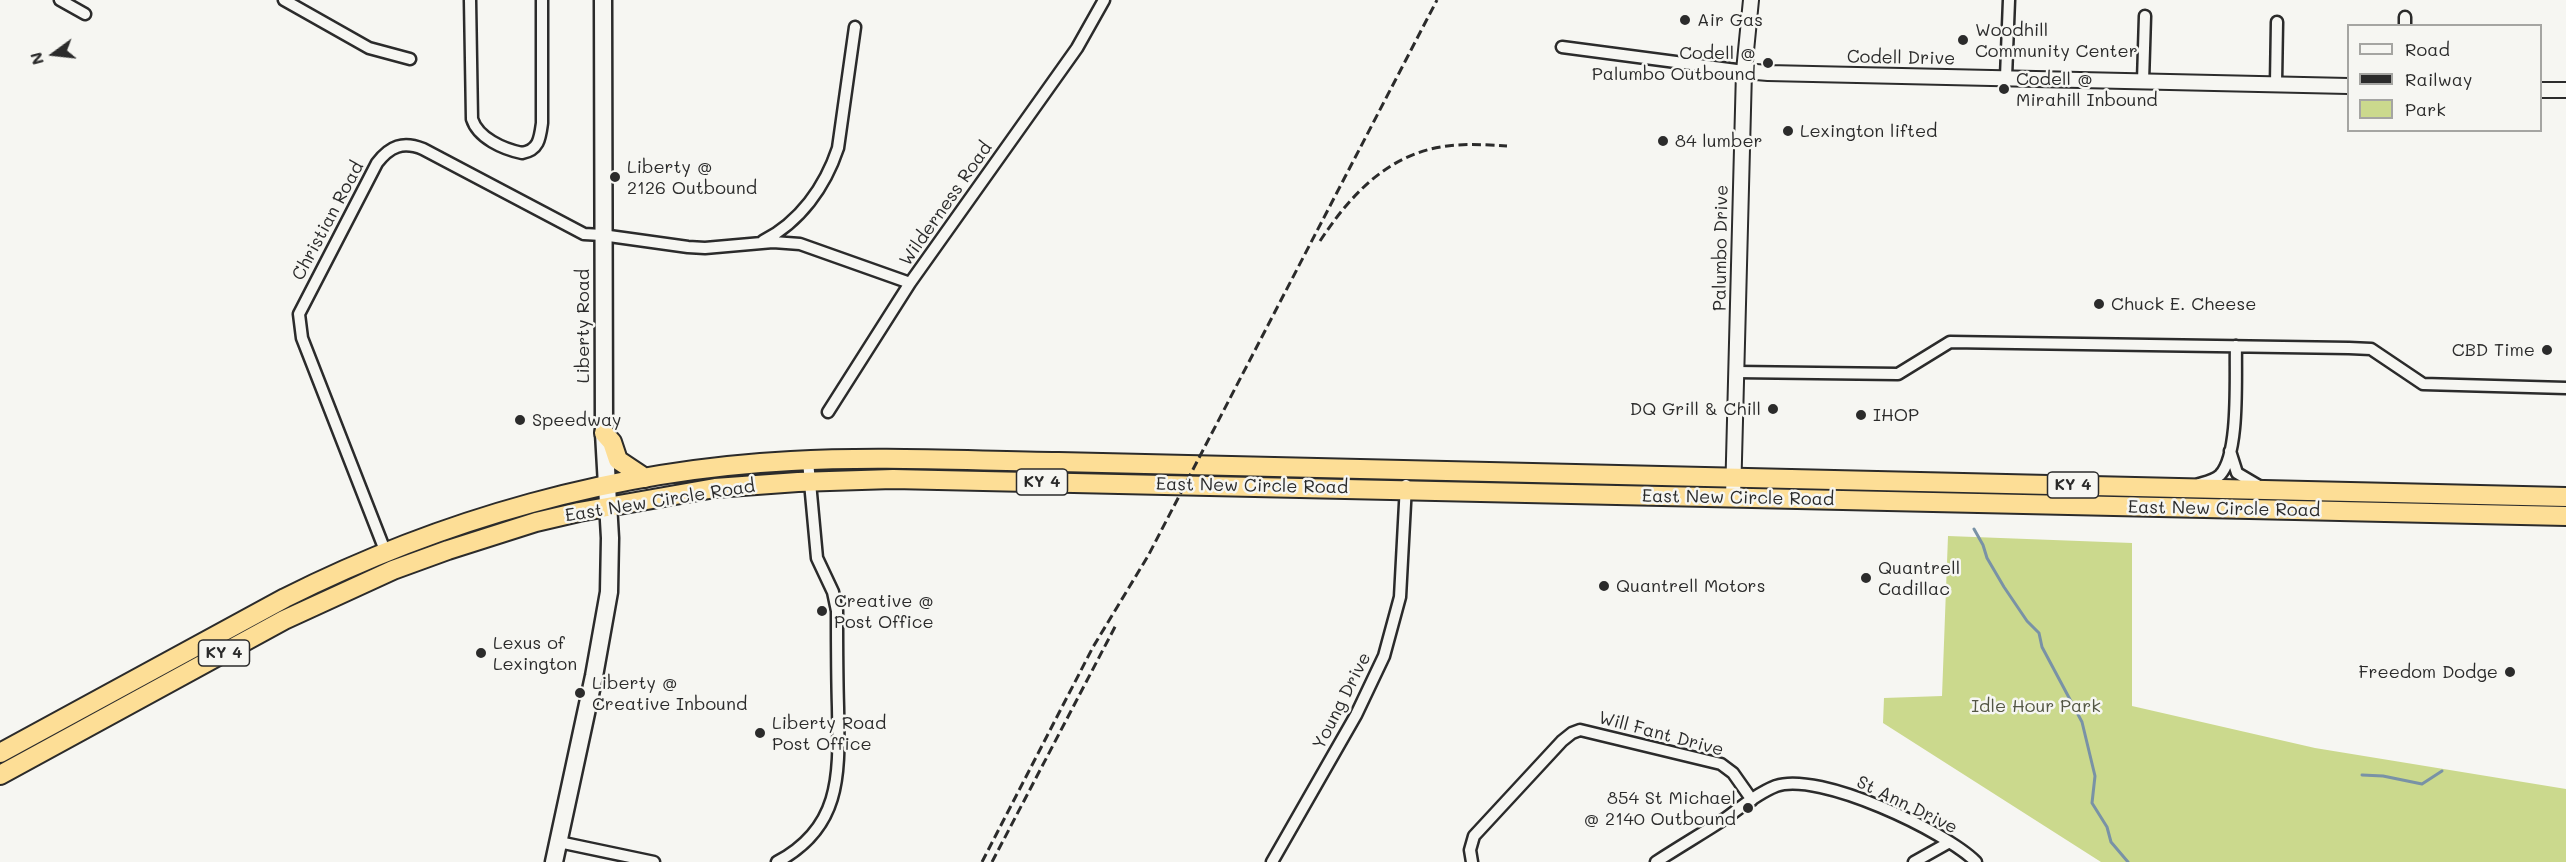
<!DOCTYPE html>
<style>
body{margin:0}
#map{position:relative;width:2566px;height:862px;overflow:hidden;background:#f6f6f2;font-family:Mali,sans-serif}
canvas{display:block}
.legend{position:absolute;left:2347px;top:24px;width:195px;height:108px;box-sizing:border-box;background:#f6f6f2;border:2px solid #a5a5a2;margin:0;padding:8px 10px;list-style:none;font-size:18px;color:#2b2b2b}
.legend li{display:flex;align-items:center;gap:12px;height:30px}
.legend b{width:30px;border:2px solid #a5a5a2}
.north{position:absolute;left:24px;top:24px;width:60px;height:60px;-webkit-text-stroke:4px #f6f6f2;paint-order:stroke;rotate:255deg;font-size:16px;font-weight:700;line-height:24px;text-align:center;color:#2b2b2b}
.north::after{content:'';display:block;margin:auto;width:21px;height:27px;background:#2b2b2b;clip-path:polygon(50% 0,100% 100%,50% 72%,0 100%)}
</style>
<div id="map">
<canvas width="2566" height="862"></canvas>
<ul class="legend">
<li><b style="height:8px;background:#f6f6f2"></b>Road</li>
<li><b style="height:8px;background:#2b2b2b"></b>Railway</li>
<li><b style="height:16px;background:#cbd98d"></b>Park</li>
</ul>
<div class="north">N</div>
</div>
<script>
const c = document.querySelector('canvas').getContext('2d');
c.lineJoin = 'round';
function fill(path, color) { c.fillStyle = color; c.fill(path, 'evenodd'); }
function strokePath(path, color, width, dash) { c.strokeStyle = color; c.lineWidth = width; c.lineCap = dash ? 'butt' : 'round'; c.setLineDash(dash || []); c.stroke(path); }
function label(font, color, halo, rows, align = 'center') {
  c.font = font + ' Mali,sans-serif'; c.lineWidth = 5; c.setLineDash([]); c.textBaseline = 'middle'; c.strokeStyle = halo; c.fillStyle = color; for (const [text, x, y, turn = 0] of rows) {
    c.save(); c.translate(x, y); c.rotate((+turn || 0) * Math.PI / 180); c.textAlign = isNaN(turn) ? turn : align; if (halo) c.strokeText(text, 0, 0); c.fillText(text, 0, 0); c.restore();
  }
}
const green = new Path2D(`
 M1948,536L2132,543V706L2315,748L2566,789V862H2101L1883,723L1884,698L1942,696Z`);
const stream = new Path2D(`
 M1974,529L1983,545L1987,558L2004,587L2027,621L2039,633L2042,647L2082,722L2095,776L2092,803L2107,827L2111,842L2128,862
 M2362,775L2383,776L2422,784L2442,771`);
const minor = new Path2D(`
 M60,0L85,14
 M284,0L369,48L410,59
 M470,0L472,119C478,138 503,149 522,153C539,150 540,138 542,123V0
 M2405,26V17
 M1562,47L1744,71
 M2006,77L2009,0
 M2143,81L2145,16
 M2276,83L2277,22
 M763,241C800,222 825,187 838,148L855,27
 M1736,372L1898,374L1950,342L2349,348L2371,349L2423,384L2566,388
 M828,412L910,283L1077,48L1104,0
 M2230,451L2237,473L2259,486
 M2199,484C2206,482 2215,480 2220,475C2240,454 2235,375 2236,346
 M386,553L302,338L299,314L377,163C390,146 403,141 423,149L584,234L602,235L688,247L705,248L773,242L800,244L910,283
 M559,842L654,862
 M777,862C843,827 839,772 838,707C837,675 837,643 837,611L833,592L817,558L808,461
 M1272,862L1356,715L1384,656L1400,597L1406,485
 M1472,862L1470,850L1474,836L1562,741L1572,733L1580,730L1721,764L1733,773L1752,800
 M1656,862C1679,847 1703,833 1726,818C1741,807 1758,793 1776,786C1819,771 1945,831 1976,862
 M1914,862L1948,843`);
const tertiary = new Path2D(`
 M1744,71L1768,73L2348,86
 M2540,90H2566
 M1733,498L1744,71L1751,0`);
const secondary = new Path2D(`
 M554,862L594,676L609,592L610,538L604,433L603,0`);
const trunk = new Path2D(`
 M604,433L612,442L618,460L645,478
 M0,753L285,598C442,519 615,470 791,461C880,456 970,461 1059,462L2566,497
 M0,775L284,620L393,570L448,550L536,522L579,512L715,488L798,482L893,479L2566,516`);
const rail = new Path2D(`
 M1320,241C1353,191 1393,149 1457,145C1474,144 1491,145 1507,146
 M982,862L1093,647L1148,556L1437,0
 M992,862L1117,623`);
const markers = [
 [1685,20,6,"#2b2b2b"],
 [1963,40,6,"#2b2b2b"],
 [1768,63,6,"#2b2b2b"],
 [2004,89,6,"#2b2b2b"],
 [1788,131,6,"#2b2b2b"],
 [1663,141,6,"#2b2b2b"],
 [615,177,6,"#2b2b2b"],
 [2099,304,6,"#2b2b2b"],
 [2547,350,6,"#2b2b2b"],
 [1773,409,6,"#2b2b2b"],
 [1861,415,6,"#2b2b2b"],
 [520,420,6,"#2b2b2b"],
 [1866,578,6,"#2b2b2b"],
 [1604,586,6,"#2b2b2b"],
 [822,611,6,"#2b2b2b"],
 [481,653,6,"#2b2b2b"],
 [2510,672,6,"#2b2b2b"],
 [580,693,6,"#2b2b2b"],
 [760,733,6,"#2b2b2b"],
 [1748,808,6,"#2b2b2b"]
];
const shields = [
 [1042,482,51],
 [2073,485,51],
 [224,653,51]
];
const shieldNames = [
 ["KY 4",1042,482],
 ["KY 4",2073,485],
 ["KY 4",224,653]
];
const poiNames = [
 ["Air Gas",1697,20],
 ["Woodhill",1975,30],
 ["Community Center",1975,51],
 ["Codell @",1756,53,"right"],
 ["Palumbo Outbound",1756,74,"right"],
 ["Codell @",2016,79],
 ["Mirahill Inbound",2016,100],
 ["Lexington lifted",1800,131],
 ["84 lumber",1675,141],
 ["Liberty @",627,167],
 ["2126 Outbound",627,188],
 ["Chuck E. Cheese",2111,304],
 ["CBD Time",2535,350,"right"],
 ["DQ Grill & Chill",1761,409,"right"],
 ["IHOP",1873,415],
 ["Speedway",532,420],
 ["Quantrell",1878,568],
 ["Cadillac",1878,589],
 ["Quantrell Motors",1616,586],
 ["Creative @",834,601],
 ["Post Office",834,622],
 ["Lexus of",493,643],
 ["Lexington",493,664],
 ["Freedom Dodge",2498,672,"right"],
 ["Liberty @",592,683],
 ["Creative Inbound",592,704],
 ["Liberty Road",772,723],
 ["Post Office",772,744],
 ["854 St Michael",1736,798,"right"],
 ["@ 2140 Outbound",1736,819,"right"]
];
const streetNames = [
 ["Codell Drive",1901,58,1],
 ["Wilderness Road",946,204,-55],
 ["Christian Road",328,221,-62],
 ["Palumbo Drive",1721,248,-89],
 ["Liberty Road",583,326,-90],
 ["East New Circle Road",1252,486,1],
 ["East New Circle Road",1738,498,1],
 ["East New Circle Road",660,501,-9],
 ["East New Circle Road",2224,509,1],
 ["Young Drive",1342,701,-63],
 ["Will Fant Drive",1661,734,15],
 ["St Ann Drive",1907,805,26]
];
const parkNames = [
 ["Idle Hour Park",2036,706]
];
fill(green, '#cbd98d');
strokePath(stream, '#7992a6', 3);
strokePath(minor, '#2b2b2b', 15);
strokePath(tertiary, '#2b2b2b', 18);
strokePath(secondary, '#2b2b2b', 21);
strokePath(trunk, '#2b2b2b', 22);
strokePath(minor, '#f6f6f2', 10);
strokePath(tertiary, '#f6f6f2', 14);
strokePath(secondary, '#f6f6f2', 16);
strokePath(trunk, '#fdde96', 18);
strokePath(rail, '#2b2b2b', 3, [9, 4.5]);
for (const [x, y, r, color] of markers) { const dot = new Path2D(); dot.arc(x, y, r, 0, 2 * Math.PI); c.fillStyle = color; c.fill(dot); strokePath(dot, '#f6f6f2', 2); }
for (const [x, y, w] of shields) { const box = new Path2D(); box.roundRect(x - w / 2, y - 13, w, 26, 4.5); c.fillStyle = '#f6f6f2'; c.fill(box); strokePath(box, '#2b2b2b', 1.5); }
label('bold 16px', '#2b2b2b', null, shieldNames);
label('18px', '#2b2b2b', '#f6f6f2', poiNames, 'left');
label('18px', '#2b2b2b', '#f6f6f2', streetNames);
label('18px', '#535644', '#f6f6f2', parkNames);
</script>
